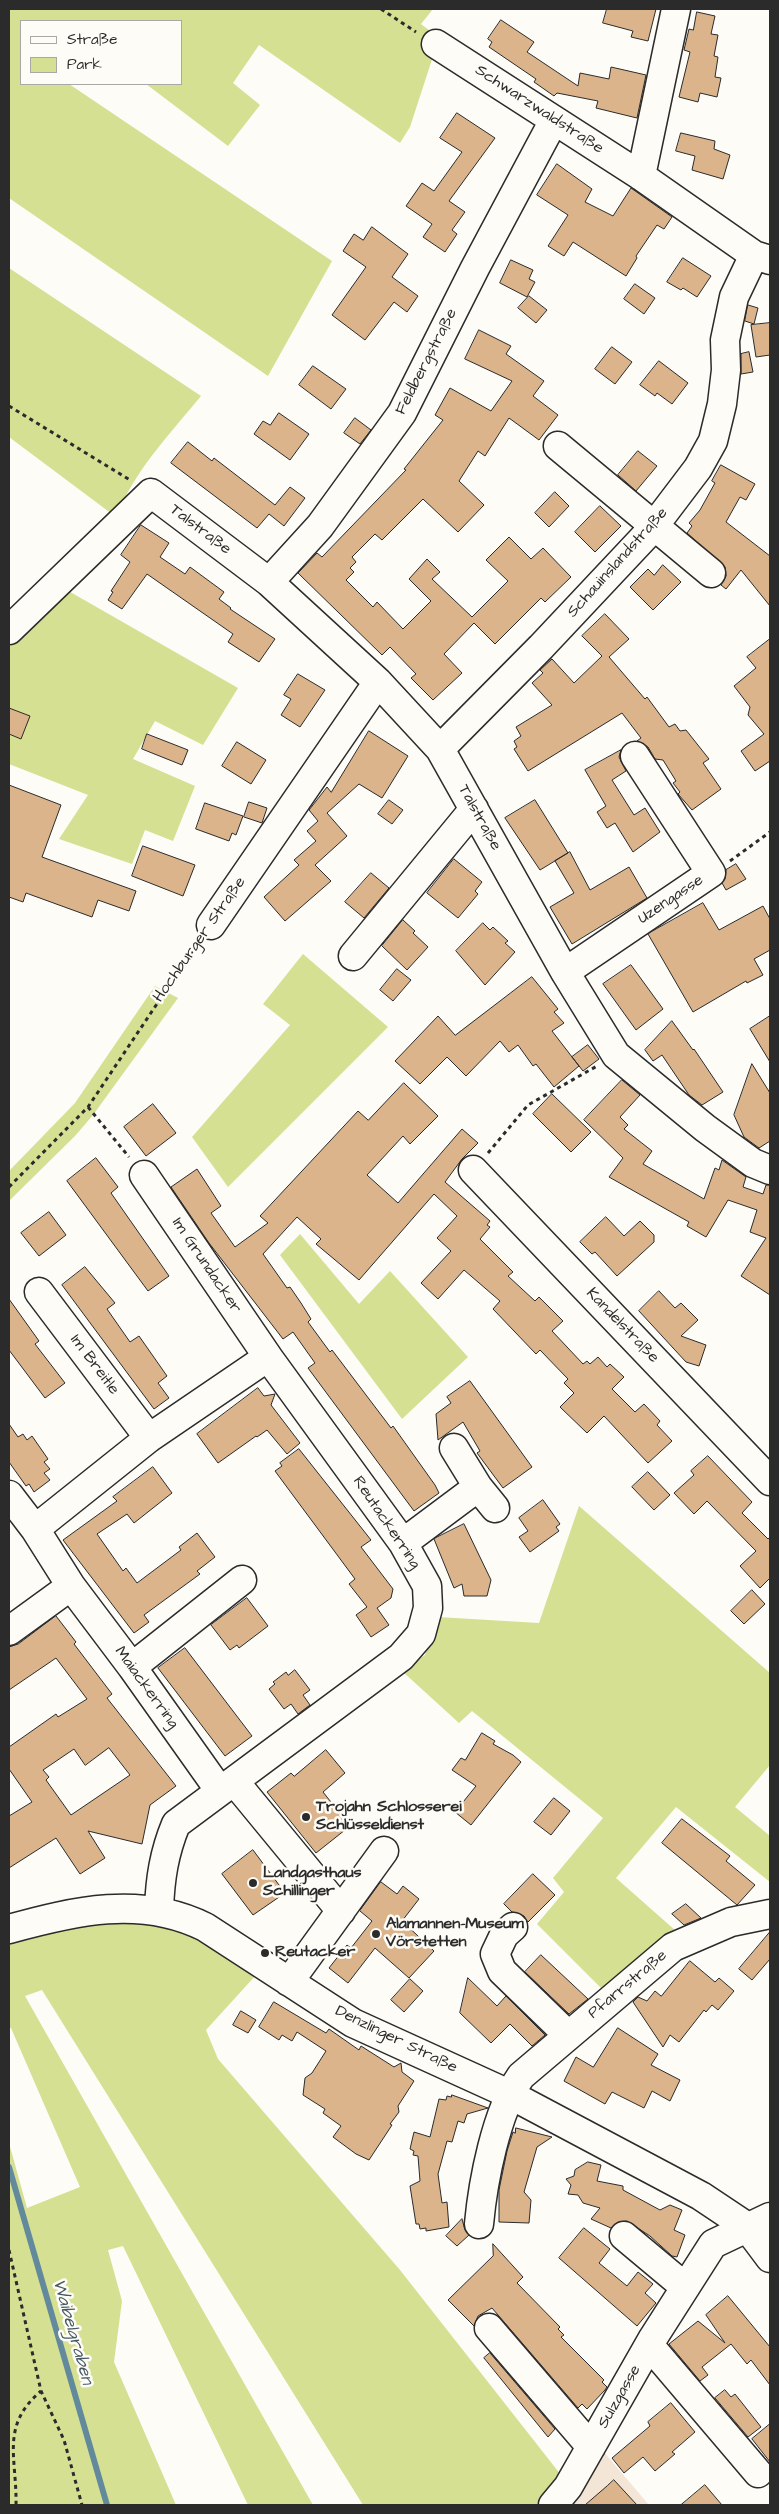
<!DOCTYPE html>
<meta charset="utf-8">
<style>
body{margin:0}
#map{position:relative;width:779px;height:2514px;overflow:hidden;background:#fdfcf7;font-family:"Architects Daughter",sans-serif}
canvas{display:block}
.frame{position:absolute;inset:0;border:10px solid #2b2b2b;pointer-events:none}
.legend{position:absolute;left:20px;top:20px;width:162px;height:65px;box-sizing:border-box;background:#fdfcf7;border:1px solid #a9a8a5;margin:0;padding:6px 9px;list-style:none;font-size:15px;color:#2b2b2b}
.legend li{display:flex;align-items:center;gap:10px;height:25px}
.legend b{width:25px;border:1px solid #a9a8a5}
</style>
<div id="map">
<canvas width="779" height="2514"></canvas>
<div class="frame"></div>
<ul class="legend">
<li><b style="height:6px;background:#fdfcf7"></b>Straße</li>
<li><b style="height:14px;background:#d5e092"></b>Park</li>
</ul>
</div>
<script>
const c = document.querySelector('canvas').getContext('2d');
c.lineJoin = 'round';
function fill(path, color) { c.fillStyle = color; c.fill(path, 'evenodd'); }
function strokePath(path, color, width, dash) { c.strokeStyle = color; c.lineWidth = width; c.lineCap = dash ? 'butt' : 'round'; c.setLineDash(dash || []); c.stroke(path); }
function label(font, color, halo, rows, align = 'center') {
  c.font = font + ' "Architects Daughter",sans-serif'; c.lineWidth = 5; c.setLineDash([]); c.textBaseline = 'middle'; c.strokeStyle = halo; c.fillStyle = color; for (const [text, x, y, turn = 0] of rows) {
    c.save(); c.translate(x, y); c.rotate((+turn || 0) * Math.PI / 180); c.textAlign = isNaN(turn) ? turn : align; if (halo) c.strokeText(text, 0, 0); c.fillText(text, 0, 0); c.restore();
  }
}
const built = new Path2D(`
 M587,2432L649,2505H539L561,2475Z`);
const green = new Path2D(`
 M9,9H433L421,24L439,38L410,127L400,143L259,45L233,83L260,105L228,146L146,84H181V21H21V84H69L332,261L268,376L9,198Z
 M9,268L201,396C169,435 135,470 116,517L9,437Z
 M65,589L238,688L203,745L155,721L133,759L195,786L173,841L145,830L132,864L59,839L88,795L9,764V619Z
 M303,954L388,1027L228,1187L192,1137L290,1025L263,1004Z
 M155,986L178,998L93,1115L75,1136L9,1201V1171L75,1103Z
 M300,1234L359,1304L390,1271L468,1357L402,1419L280,1255Z
 M579,1506L770,1673V1765L735,1807L770,1836V1882L676,1807L616,1878L676,1931L603,1990L537,1924L564,1892L553,1878L603,1818L472,1711L459,1723L402,1671L425,1655L438,1617L539,1623Z
 M108,1920L155,1921L190,1934L256,1975L206,2030L218,2059L400,2270L561,2475L539,2505H363L42,1990L25,1996L313,2505H248L123,2246L108,2250L122,2301L114,2362L176,2505H9V2143L27,2208L80,2187L11,2028H9V1940Z`);
const stream = new Path2D(`
 M9,2167L107,2505`);
const building = new Path2D(`
 M607,9H656L648,41L631,37L633,31L603,23Z
 M697,12L715,16L711,34L718,35L714,56L718,57L715,77L721,78L717,97L700,93L698,102L679,97L690,52L684,50L689,29L693,30Z
 M501,20L534,42L527,52L578,86L580,73L609,79L611,67L646,75L637,118L596,108L598,101L557,93L554,96L534,82L536,79L489,47L492,42L488,39Z
 M457,113L495,138L449,201L465,212L452,230L457,234L445,252L423,237L432,224L406,206L422,183L434,191L462,152L440,138Z
 M681,133L715,141L714,149L730,155L723,179L692,170L695,156L676,151Z
 M557,164L592,189L585,202L613,216L631,188L672,217L664,229L657,225L636,256L637,258L626,276L573,242L564,256L548,246L568,215L537,195Z
 M372,227L408,254L392,277L418,296L407,312L394,302L365,340L332,315L366,267L343,251L354,234L363,240Z
 M683,258L711,276L697,297L683,288L681,290L667,282Z
 M511,260L533,270L529,279L535,282L527,297L500,283Z
 M635,284L655,298L644,314L624,299Z
 M529,296L547,310L536,323L518,308Z
 M748,305L758,308L754,324L745,321Z
 M770,323V355L756,357L751,325Z
 M479,330L511,346L506,354L544,381L533,396L558,415L539,440L509,418L485,456L478,451L459,481L484,505L458,532L423,499L382,540L375,534L352,557L356,562L350,568L354,572L346,580L373,607L377,602L403,629L431,601L409,579L427,559L440,572L432,579L472,617L508,581L486,560L509,537L531,559L543,548L571,577L545,602L541,598L495,644L474,623L444,654L462,673L433,700L411,678L416,674L390,647L382,655L298,573L317,553L322,557L406,470L404,469L443,420L435,415L450,388L491,411L512,381L465,359Z
 M612,347L632,362L615,384L595,369Z
 M749,352L753,372L741,374V354Z
 M659,361L688,383L672,404L657,393L655,396L640,385Z
 M313,366L346,389L331,409L299,385Z
 M279,413L309,434L290,460L254,434L263,421L270,425Z
 M355,418L371,430L360,444L344,433Z
 M188,442L212,461L214,458L275,505L290,487L305,498L284,526L269,514L257,528L171,463Z
 M638,451L657,466L636,491L618,475Z
 M721,465L755,484L746,500L740,497L726,522L770,556V606L741,570L726,589L721,585L726,576L725,567L687,533L692,526L689,523L700,510L715,483L712,481Z
 M555,492L569,506L549,527L535,513Z
 M600,506L621,526L595,552L575,532Z
 M141,525L169,543L160,557L185,574L190,567L224,592L219,599L231,608L230,609L275,639L259,662L228,642L233,634L147,574L122,609L108,600L113,592L111,591L130,562L121,555Z
 M663,565L681,582L653,610L630,587L648,569L654,575Z
 M605,614L629,639L609,657L645,699L647,697L669,727L675,724L680,731L686,730L709,759L703,763L721,789L692,810L678,794L680,792L673,783L676,781L663,760L655,759L648,747L637,741L641,738L622,713L528,771L514,749L517,747L514,741L521,736L516,727L552,705L532,683L543,673L540,670L552,659L574,683L602,656L582,636Z
 M770,639V761L755,771L741,751L764,734L748,715L750,707L734,686L756,668L747,657Z
 M298,674L325,690L300,727L281,715L291,699L284,695Z
 M9,708L30,716L21,739L9,734Z
 M369,731L408,756L382,798L359,784L327,813L347,836L315,865L331,881L285,921L264,897L299,865L294,860L316,841L307,831L318,821L309,810L327,787L331,792Z
 M147,734L188,750L182,765L142,749Z
 M237,742L266,760L251,784L222,766Z
 M621,750L619,757L626,771L612,780L634,815L645,808L660,832L633,852L615,823L607,828L597,812L606,806L585,770Z
 M9,785L61,805L42,857L136,891L129,911L98,900L92,917L26,893L23,902L9,897Z
 M389,800L403,810L392,824L378,814Z
 M535,800L568,853L540,870L505,818Z
 M249,802L267,808L262,823L244,817Z
 M205,803L243,816L236,835L232,833L229,841L196,829Z
 M143,846L195,865L183,896L132,876Z
 M570,852L590,890L629,867L647,898L572,944L550,907L574,893L555,861Z
 M454,859L482,882L475,891L478,894L458,918L427,893Z
 M736,864L746,879L726,890L722,883L725,879L726,870Z
 M371,873L389,888L364,918L345,902Z
 M703,903L719,930L763,906L770,919V950L754,959L763,975L747,983L746,981L693,1012L648,934Z
 M403,920L415,931L413,933L428,947L407,970L382,946Z
 M483,923L490,930L493,927L508,941L505,943L515,952L485,985L456,951Z
 M631,965L663,1009L636,1030L603,984Z
 M397,969L411,980L393,1001L380,990Z
 M532,977L558,1009L554,1012L564,1023L552,1031L579,1066L554,1087L536,1064L533,1066L518,1045L509,1052L500,1041L466,1076L447,1057L420,1084L395,1061L438,1016L455,1035Z
 M770,1016V1062L750,1029Z
 M672,1021L693,1050L694,1049L723,1092L702,1105L689,1095L662,1055L653,1061L645,1050Z
 M588,1045L599,1059L583,1071L572,1057Z
 M752,1064L770,1093V1141L759,1148L744,1137L734,1115Z
 M622,1080L640,1095L620,1117L628,1125L624,1129L652,1151L643,1164L704,1199L715,1168L719,1170L722,1160L746,1177L743,1187L763,1194L766,1185H770V1295L741,1276L766,1238L750,1232L757,1210L728,1200L706,1237L687,1226L689,1222L609,1177L623,1158L584,1120Z
 M404,1083L438,1116L410,1144L403,1136L367,1175L398,1203L462,1129L478,1143L462,1159L445,1182L490,1221L487,1225L490,1227L480,1239L513,1272L508,1276L535,1301L539,1297L563,1321L552,1331L583,1364L587,1361L590,1364L598,1357L607,1367L610,1364L624,1377L612,1389L635,1412L644,1404L660,1421L657,1425L672,1441L648,1463L604,1416L587,1433L560,1407L574,1393L564,1383L568,1379L540,1350L536,1354L493,1309L500,1301L464,1270L438,1299L421,1283L451,1251L437,1238L457,1216L434,1194L359,1280L316,1244L321,1239L297,1217L263,1254L287,1288L290,1287L301,1303L311,1319L308,1322L330,1352L332,1350L391,1428L393,1426L435,1485L439,1493L414,1511L308,1368L315,1363L293,1332L283,1339L209,1243L171,1187L197,1169L221,1206L211,1213L235,1247L268,1223L260,1216L358,1111L368,1120Z
 M552,1094L591,1132L571,1152L533,1114Z
 M153,1104L176,1133L146,1156L124,1127Z
 M96,1158L118,1187L111,1193L169,1276L148,1291L67,1181Z
 M49,1212L66,1235L39,1256L21,1233Z
 M606,1217L624,1236L640,1221L654,1235V1242L617,1276L595,1252L592,1254L580,1242Z
 M85,1267L115,1303L107,1309L130,1342L139,1336L167,1376L158,1383L169,1398L154,1409L62,1285Z
 M659,1291L675,1308L681,1303L698,1320L681,1336L706,1345L699,1366L686,1362L639,1311Z
 M9,1299L39,1341L35,1344L65,1383L45,1398L9,1350Z
 M470,1381L532,1467L503,1488L477,1453L480,1451L463,1422L438,1440L436,1414L451,1403L447,1397Z
 M258,1388L264,1396L275,1394L271,1405L300,1443L287,1454L267,1430L257,1437L256,1436L218,1463L197,1434Z
 M9,1424L18,1437L23,1434L27,1440L32,1436L48,1459L44,1462L50,1469L44,1473L50,1480L34,1492L29,1484L26,1486L9,1462Z
 M299,1449L371,1540L361,1547L393,1589L391,1598L377,1608L389,1625L371,1637L356,1615L367,1607L349,1584L355,1579L275,1471L282,1466L280,1463Z
 M708,1456L752,1502L742,1513L768,1539L770,1537V1578L760,1588L740,1566L756,1551L707,1501L694,1514L674,1493L694,1475L691,1471Z
 M153,1467L172,1493L134,1523L127,1514L97,1534L123,1571L126,1568L137,1583L181,1550L179,1547L197,1533L215,1557L197,1571L200,1574L144,1615L149,1622L134,1633L63,1540L117,1501L113,1497Z
 M648,1472L670,1495L654,1510L632,1487Z
 M543,1500L560,1524L556,1527L559,1531L530,1552L519,1537L528,1531L519,1518Z
 M464,1524L491,1580L487,1596H464L462,1584L454,1588L434,1539Z
 M752,1590L765,1604L744,1624L731,1611Z
 M247,1598L268,1626L239,1648L237,1645L230,1650L211,1625Z
 M56,1616L76,1642L74,1644L112,1694L107,1698L176,1786L150,1805L142,1844L88,1831L105,1858L80,1874L56,1838L9,1868V1816L32,1802L9,1769V1747L56,1714L58,1717L87,1699L56,1658L9,1690V1647L18,1644ZM109,1748L130,1775L71,1815L46,1780L49,1777L43,1770L74,1749L85,1765Z
 M185,1648L252,1736L225,1756L158,1668Z
 M295,1670L310,1690L303,1695L310,1705L298,1714L291,1704L284,1709L269,1689L275,1684L273,1682L286,1672L288,1675Z
 M482,1733L495,1741L493,1744L513,1755L521,1762L471,1825L455,1812L476,1786L452,1770L461,1758L465,1760Z
 M326,1750L345,1773L323,1792L350,1826L316,1853L267,1792L291,1773L294,1776Z
 M554,1798L570,1811L551,1835L534,1822Z
 M682,1819L730,1856L726,1861L755,1885L737,1905L662,1843Z
 M253,1850L285,1893L253,1915L222,1874Z
 M533,1874L555,1895L528,1922L524,1916L512,1912L504,1904Z
 M381,1882L397,1894L403,1886L419,1899L402,1921L434,1951L409,1978L375,1948L348,1983L329,1968L347,1945L351,1948L372,1921L360,1911Z
 M686,1904L701,1918L684,1925L672,1914Z
 M770,1932V1959L752,1980L739,1969Z
 M541,1955L588,1999L569,2014L525,1972Z
 M690,1961L715,1982L719,1978L734,1991L718,2010L712,2005L706,2012L704,2010L679,2042L670,2035L663,2047L633,2002L638,1997L647,2001L655,1991L661,1996Z
 M468,1978L497,2006L506,1996L545,2035L532,2046L510,2024L491,2043L460,2013Z
 M410,1979L423,1991L404,2012L391,2000Z
 M274,2002L326,2033L329,2029L359,2050L361,2046L394,2067L401,2063L402,2072L414,2081L398,2106L399,2112L390,2124L392,2125L369,2160L356,2154L333,2137L341,2126L323,2113L325,2109L303,2095L305,2078L312,2073L326,2051L297,2032L292,2041L282,2035L279,2040L259,2027Z
 M241,2011L256,2020L248,2033L233,2025Z
 M618,2028L658,2054L651,2065L680,2080L670,2101L652,2091L644,2108L612,2092L605,2104L564,2081L576,2057L593,2067Z
 M452,2095L488,2108L467,2114L464,2123L458,2121L452,2142L447,2141L438,2174L442,2203L447,2202L449,2227L426,2231V2228L420,2229L419,2224H416L410,2186L420,2181L418,2156L413,2155L414,2151L410,2149L414,2132L430,2137L439,2099L446,2100L447,2096L451,2097Z
 M516,2128L552,2137L537,2147L524,2192L531,2200L529,2223L499,2222V2190L507,2151L513,2132L515,2133Z
 M588,2162L601,2165L597,2181L623,2186V2190L660,2210L670,2205L682,2210L674,2230L685,2235L677,2257L672,2256L650,2236L627,2221L618,2222L611,2228L591,2219L600,2208L583,2203L578,2195L568,2194L571,2185L566,2179L574,2176L575,2170Z
 M462,2219L465,2230L469,2235L457,2246L446,2236Z
 M584,2228L610,2249L599,2263L627,2286L638,2272L653,2284L645,2293L656,2303L637,2326L559,2258Z
 M493,2244L523,2277L517,2283L560,2327L558,2329L564,2335L561,2337L604,2380L602,2382L607,2387L605,2390L587,2409L582,2404L578,2408L492,2308L478,2316L474,2326L448,2300L493,2256Z
 M728,2296L770,2347V2385L751,2360L747,2364L731,2344L702,2367L708,2375L700,2381L669,2344L698,2321L725,2343L706,2315Z
 M490,2353L555,2429L548,2437L484,2358Z
 M725,2390L731,2397L735,2394L761,2427L748,2437L715,2398Z
 M671,2403L695,2432L672,2452L675,2454L655,2471L643,2457L624,2473L612,2458L650,2426L648,2422Z
 M770,2424V2462L752,2439Z
 M614,2480L637,2505H585L607,2486Z
 M705,2485L722,2505H681Z`);
const path = new Path2D(`
 M381,9L416,32
 M9,406L130,480
 M730,861L770,832
 M88,1107L129,1157
 M488,1153L528,1105L597,1066
 M9,1187L88,1107L197,944
 M9,2250L41,2391L64,2440L82,2505
 M16,2505C17,2457 0,2426 41,2391`);
const minor = new Path2D(`
 M436,44L641,176L754,255L770,260
 M641,176L676,9
 M558,446L711,573
 M269,582L320,526L402,413L475,268L554,120
 M9,630L151,493L269,582L378,682L440,749L565,972L616,1055L705,1128L753,1163L770,1170
 M440,749L541,647L651,530L698,468L713,441L722,404L726,370L725,340L734,297L754,255
 M211,925L378,682
 M353,956L474,809
 M565,972L711,873L635,756
 M473,1170L770,1481
 M144,1175L268,1357
 M39,1292L149,1438
 M454,1448L478,1487L495,1508
 M9,1495L35,1529L71,1586L132,1667L220,1791
 M35,1529L149,1438L268,1357L403,1543L427,1586L428,1608L421,1634L401,1657L176,1824C164,1853 160,1879 159,1910
 M403,1543L478,1487
 M9,1631L71,1586
 M132,1667L242,1580
 M234,1781L341,1911
 M513,1927L504,1935L495,1954L502,1971L568,2035
 M9,1929C74,1911 141,1895 205,1927L353,2023L509,2094L701,2196L746,2226L770,2258
 M289,1982L384,1851
 M479,2224C483,2181 496,2112 521,2076L673,1947L731,1922L770,1914
 M624,2236L685,2287
 M489,2328L591,2447
 M650,2346L758,2473
 M553,2505L568,2487L653,2338L713,2244L770,2217`);
const markers = [
 [306,1817,5,"#2b2b2b"],
 [253,1883,5,"#2b2b2b"],
 [376,1934,5,"#2b2b2b"],
 [265,1953,5,"#2b2b2b"]
];
const streetNames = [
 ["Schwarzwaldstraße",539,110,33],
 ["Feldbergstraße",427,362,-63],
 ["Talstraße",200,530,37],
 ["Schauinslandstraße",618,563,-48],
 ["Talstraße",479,818,61],
 ["Uzengasse",671,900,-34],
 ["Hochburger Straße",200,940,-55],
 ["Im Grundacker",206,1266,56],
 ["Kandelstraße",622,1326,46],
 ["Im Breitle",94,1365,53],
 ["Reutackerring",386,1523,56],
 ["Maiackerring",146,1688,54],
 ["Pfarrstraße",628,1985,-40],
 ["Denzlinger Straße",396,2040,26],
 ["Sulzgasse",620,2397,-60]
];
const poiNames = [
 ["Trojahn Schlosserei",316,1808],
 ["Schlüsseldienst",316,1826],
 ["Landgasthaus",263,1874],
 ["Schillinger",263,1892],
 ["Alamannen-Museum",386,1925],
 ["Vörstetten",386,1943],
 ["Reutacker",275,1953]
];
const waterNames = [
 ["Waibelgraben",72,2332,74]
];
fill(built, '#f3e6d7');
fill(green, '#d5e092');
strokePath(stream, '#628a9c', 6);
fill(building, '#dbb48c');
strokePath(building, '#2b2b2b', 1);
strokePath(minor, '#2b2b2b', 31);
strokePath(path, '#2b2b2b', 3, [4, 4]);
strokePath(minor, '#fdfcf7', 28);
for (const [x, y, r, color] of markers) { const dot = new Path2D(); dot.arc(x, y, r, 0, 2 * Math.PI); c.fillStyle = color; c.fill(dot); strokePath(dot, '#fdfcf7', 2); }
label('16px', '#2b2b2b', '#fdfcf7', streetNames);
label('bold 16px', '#2b2b2b', '#fdfcf7', poiNames, 'left');
label('italic 18px', '#475a64', '#fdfcf7', waterNames);
</script>
